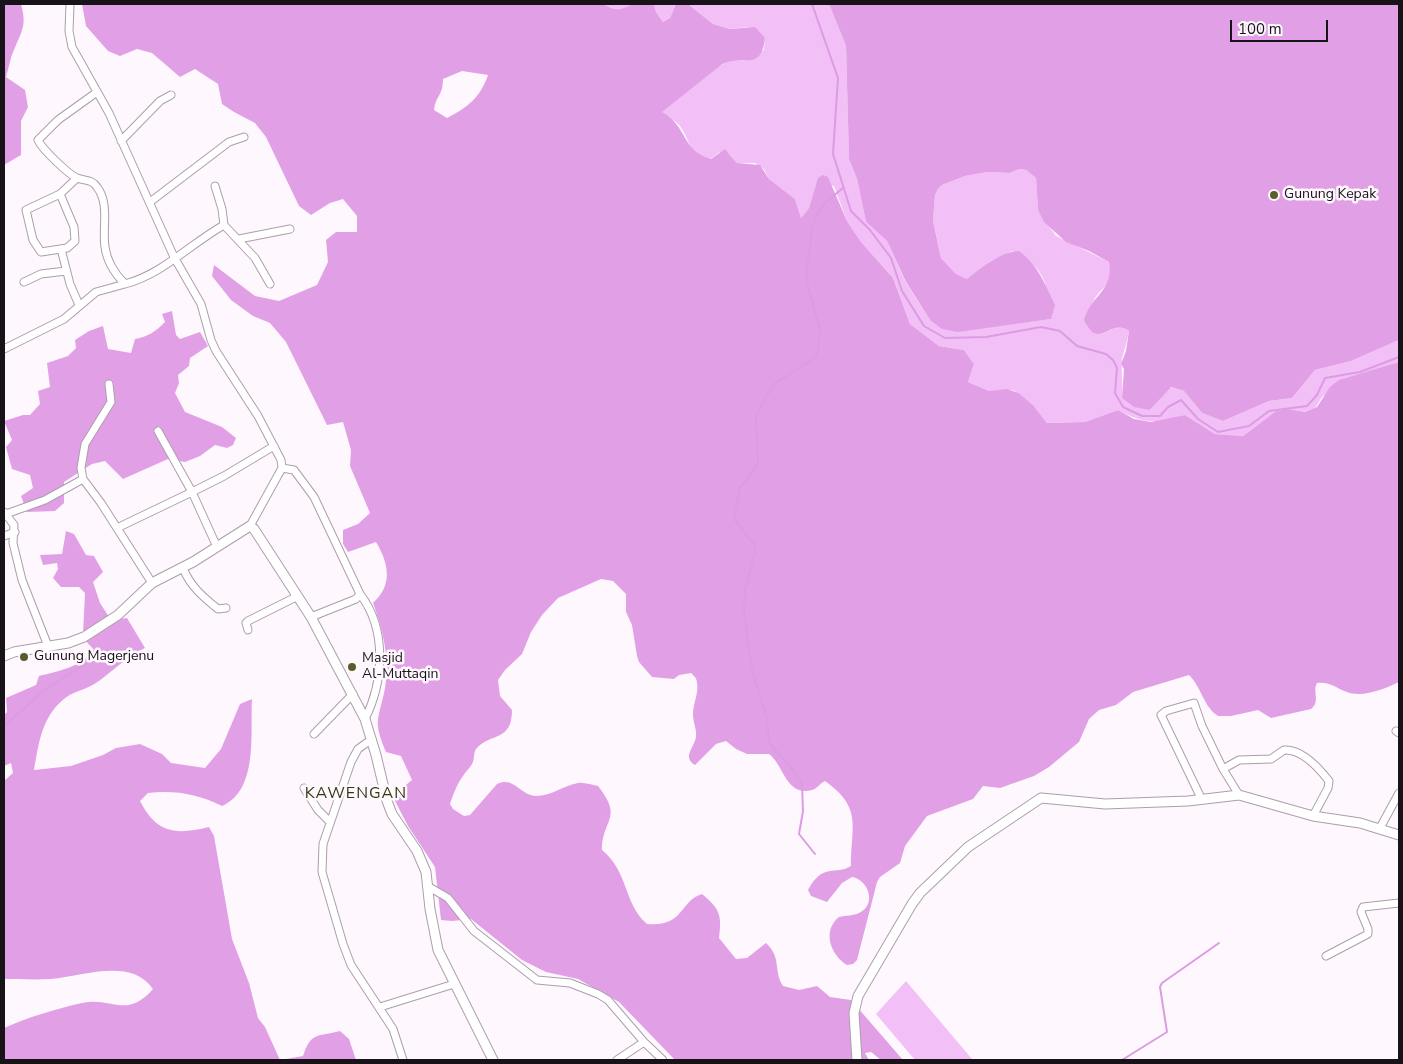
<!DOCTYPE html>
<style>
body{margin:0}
#map{position:relative;width:1403px;height:1064px;overflow:hidden;background:#fef7fe;font-family:"Nunito Sans",sans-serif}
canvas{display:block}
.frame{position:absolute;inset:0;border:5px solid #181319;pointer-events:none}
.scale{position:absolute;left:1230px;top:20px;width:98px;height:22px;box-sizing:border-box;border:2px solid #181319;border-top:0;padding-left:6px;font-size:15px;line-height:18px;white-space:nowrap;color:#181319;-webkit-text-stroke:4px #fef7fe;paint-order:stroke}
</style>
<div id="map">
<canvas width="1403" height="1064"></canvas>
<div class="frame"></div>
<div class="scale">100 m</div>
</div>
<script>
const c = document.querySelector('canvas').getContext('2d');
c.lineJoin = 'round';
function fill(path, color) { c.fillStyle = color; c.fill(path, 'evenodd'); }
function strokePath(path, color, width, dash) { c.strokeStyle = color; c.lineWidth = width; c.lineCap = dash ? 'butt' : 'round'; c.setLineDash(dash || []); c.stroke(path); }
function label(font, color, halo, rows, align = 'center') {
  c.font = font + ' "Nunito Sans",sans-serif'; c.lineWidth = 5; c.setLineDash([]); c.textBaseline = 'middle'; c.strokeStyle = halo; c.fillStyle = color; for (const [text, x, y, turn = 0] of rows) {
    c.save(); c.translate(x, y); c.rotate((+turn || 0) * Math.PI / 180); c.textAlign = isNaN(turn) ? turn : align; if (halo) c.strokeText(text, 0, 0); c.fillText(text, 0, 0); c.restore();
  }
}
const green = new Path2D(`
 M604,4H635C624,11 616,12 604,4Z
 M654,4H676L670,18L663,22L656,12Z
 M688,4H829L846,46L849,159L857,179L866,222L887,241L906,283L930,320L989,327L1051,319C1047,283 1047,270 1013,251L991,261L967,279L956,274L941,258L933,221L935,195L938,189L942,185L965,176L988,172L1009,173L1020,169L1026,170L1036,178L1038,210L1056,236L1109,262C1113,286 1106,282 1095,298C1091,305 1089,318 1087,326C1103,347 1111,318 1129,331C1127,341 1125,349 1122,358C1121,362 1123,391 1122,398L1150,410L1170,387L1184,391L1202,413L1223,421L1269,401L1292,398L1315,370L1351,361L1399,340V362L1362,375L1345,378L1322,397L1315,408L1305,412L1288,409L1276,411L1243,436L1215,434L1185,415C1156,423 1146,425 1118,410L1085,422L1047,423L1033,405L1019,393L1013,390L989,391L968,382L974,364L964,350L939,346L910,324L893,278L861,242L847,221L834,186L817,183L809,208L801,218L795,199L769,179L764,169L755,163H737L729,153L720,152L710,159C687,153 692,143 680,126C676,121 667,116 661,112L715,68L732,60L744,61L764,50L765,38L748,27L730,29L713,24Z
 M906,981L972,1059L970,1060H915L876,1014Z`);
const forest = new Path2D(`
 M4,4H21C27,26 22,30 14,50C10,58 9,68 6,77L25,90L28,107L21,121V155L4,165Z
 M82,4H604C621,15 622,6 637,4C643,3 648,4 654,4L656,12L663,22L670,18L676,4H688L713,24L730,29L755,27L765,38C761,73 743,53 721,65L662,112C688,126 681,151 711,159L725,149L737,163L760,165L769,179L795,199L801,218L809,208L818,178L823,175L828,177L847,221L861,242L893,278L910,324L939,346L964,350L974,364L968,382L989,391L1007,389L1019,393L1033,405L1047,423L1085,422L1118,410L1134,419L1151,422L1185,415L1215,434L1243,436L1276,411L1288,409L1305,412L1317,407L1330,387L1339,380L1399,362V682C1384,689 1363,698 1347,692C1336,688 1329,681 1317,683C1312,692 1321,701 1311,709L1271,718L1258,710L1231,716H1218C1203,706 1202,688 1189,675L1133,692L1116,705L1099,710L1089,719L1079,742L1049,767L1034,776L1000,788L983,786L973,799L927,816L905,846L900,863L880,877L877,882L857,960L853,964L847,965C830,955 822,930 839,917C846,915 853,916 859,913C877,905 869,880 852,877L842,883L827,902L811,896L808,890C823,862 835,876 851,866C851,826 863,808 825,781C820,783 817,789 812,790C786,797 784,765 769,754H747L736,749L726,741L716,744L695,765C682,757 694,748 696,737C697,730 693,722 693,714C693,704 699,692 697,683C697,678 694,676 691,673L679,675L674,679L652,677L639,662L637,656L632,625L626,612V594L613,581L601,579L558,598L542,615L531,632L522,654L505,670L498,680L500,696L512,710C512,742 491,732 476,749C473,754 475,759 472,764C470,768 465,772 463,776C457,784 453,795 450,804L453,809L464,816L470,815L497,784C514,776 521,796 536,796C552,796 564,785 578,783C584,782 592,785 598,786C624,819 602,819 602,850C629,872 623,903 647,924C685,927 679,901 702,894C720,909 722,915 719,938L736,959L747,958L766,943C782,958 773,970 783,986L799,990L817,986L830,997L851,1000L903,1060H881L871,1052L865,1053L869,1060H675L619,1002L578,979L546,972L522,960L471,919L452,921L441,920L435,867L408,826L394,799L401,789L412,780L401,756L386,752C372,719 379,720 385,688C390,659 383,630 373,603C393,585 389,564 376,542L348,552L343,544V530L358,524L370,513L350,466L351,450L343,422L327,425L286,342L270,323L253,316L231,300L212,276L214,265L255,296L279,301L317,285L328,262L326,240L336,232H357V216L343,199L330,203L311,215L299,206L266,137L255,123L234,112L222,104L218,84L195,69L180,77L152,53L137,49L120,56L108,51L86,26ZM462,71L488,75C480,98 468,107 447,118L434,110C436,95 443,96 443,79Z
 M829,4H1399V340L1351,361L1315,370L1292,398L1269,401L1223,421L1202,413L1184,391L1171,387L1150,410L1134,407L1122,398L1124,369L1121,364L1126,351L1129,331C1110,317 1099,352 1084,320C1091,295 1114,291 1109,262L1089,251L1066,242L1044,222L1038,210L1036,178L1026,170L1020,169L1009,173L988,172L965,176L942,185L938,189L935,195L933,221L941,258L956,274L967,279C982,267 1000,252 1019,251C1038,265 1045,284 1055,305L1051,319L958,332L942,329L930,320L906,282L887,241L866,222L857,179L849,159L846,46Z
 M172,311L176,335L180,339L200,332L208,346L190,358L189,366L178,375L179,383L175,393L185,412L222,427L236,438L233,445L227,448L215,445L200,456L185,462L168,459L123,479L105,461L92,464L64,482V503L55,511L27,512L21,496L33,488L30,475L12,469L6,447L12,440L4,421L23,415H30L40,404L38,391L50,387L47,363L68,356L76,348L75,340L89,331L103,326L108,349L131,353L135,339C148,337 156,331 165,322L162,314Z
 M66,531L74,534L86,555L94,556L103,572L93,582L100,603L111,620L127,618L145,648C127,656 112,672 96,683C87,689 76,691 68,696C42,714 39,742 34,770L71,766L103,755L116,748L140,744L162,754L171,763L205,768L221,749L240,704L252,699C250,732 259,790 222,806C198,794 175,790 148,793L140,801C157,834 176,835 209,827L214,836L232,939L249,983L258,1018L265,1027L280,1060L303,1056C311,1031 318,1037 340,1031L349,1039L356,1060H4V1028C29,1017 55,1009 82,1003C112,996 126,1020 153,989C131,957 83,976 51,979C35,980 19,979 4,979V781L13,773L11,763L4,766V715L7,712L6,698L36,685L39,676C59,671 81,667 94,650L85,640L83,634L85,593L79,587H61L53,578L58,569L57,563L43,565L40,555L62,554Z`);
const stream = new Path2D(`
 M812,4L838,78L833,154L851,211L870,230L891,258L902,291L924,326L945,338L986,337L1041,327L1060,331L1077,346L1106,354L1113,360L1117,368L1115,393L1123,407L1142,416H1160L1168,407L1181,400L1198,419L1218,432L1249,426L1269,411L1307,406L1317,395L1325,378L1360,372L1399,357
 M4,726L47,688L107,651
 M815,854L799,834L803,811L802,784L790,766L769,743L767,718L753,673L744,616L745,590L755,552L754,544L734,519L740,488L758,464L756,417L762,404L773,385L817,356L820,330L806,279L812,228L817,214L826,202L843,188
 M1122,1060L1167,1032L1160,987L1162,983L1219,943`);
const minor = new Path2D(`
 M70,4L69,31L72,47L109,113L174,257L201,304L211,340L216,351L258,416L281,460L282,468L250,526
 M121,141L160,101L171,95
 M215,186L222,209L224,225L255,258L270,284
 M60,194L74,227L75,241L67,248L41,252L33,240L26,210L60,194L77,178
 M150,202L229,142L244,137
 M239,239L290,229
 M61,249L70,284L79,305
 M24,282L41,274L66,271
 M125,284C163,274 190,244 224,225
 M4,349L64,319L96,292L125,284C115,274 107,262 105,247C102,228 110,204 97,187C92,179 85,181 77,178C68,174 42,149 38,140L58,120L97,92
 M109,384L111,402L85,444L81,468L83,479L101,503L152,583
 M158,431L192,492L224,476L274,446
 M282,468L294,470L314,497L360,594L356,599L311,617
 M4,512L14,525L13,543L22,580L48,646
 M6,514L45,500L83,479
 M117,528L192,492L217,547
 M4,536L15,532
 M183,568C190,586 203,597 218,609L226,608
 M360,594C387,629 384,681 365,719
 M248,630L246,623L248,621L298,596
 M1396,731L1399,733
 M314,734L353,694
 M372,739L358,749L351,762L323,844L322,872L343,944L351,965L393,1029L403,1060
 M1223,769L1239,760L1271,759L1284,750C1302,749 1319,768 1329,781L1328,788L1313,816
 M304,788L318,810L330,822
 M1202,800L1161,715L1166,711L1194,703L1202,726L1223,769L1239,795
 M1380,828L1399,793
 M429,887L448,898L474,931L537,980L570,983L598,994L608,1000L644,1042L663,1060
 M1326,956L1368,934V929L1361,912L1363,907L1399,903
 M380,1007L454,984
 M617,1060L644,1042`);
const secondary = new Path2D(`
 M4,656L14,652L68,643L84,637L118,615L152,583L193,562L250,526L254,529L311,617L365,719L376,755L387,801L392,814L417,851L426,872L430,909L438,950L493,1060
 M857,1060L854,1013L858,996L912,904L920,893L968,847L1041,798L1105,804L1188,801L1239,795L1313,816L1360,823L1399,835`);
const markers = [
 [1274,195,5,"#585d2b"],
 [24,657,5,"#585d2b"],
 [352,667,5,"#585d2b"]
];
const poiNames = [
 ["Gunung Kepak",1284,195],
 ["Gunung Magerjenu",34,657],
 ["Masjid",362,659],
 ["Al-Muttaqin",362,675]
];
const quarterNames = [
 ["KAWENGAN",356,794]
];
fill(green, '#f3bff7');
fill(forest, '#e1a0e6');
strokePath(stream, '#dc9ce2', 2);
strokePath(minor, '#ad9dae', 9);
strokePath(secondary, '#ad9dae', 11);
strokePath(minor, '#fff', 7);
strokePath(secondary, '#fff', 9);
for (const [x, y, r, color] of markers) { const dot = new Path2D(); dot.arc(x, y, r, 0, 2 * Math.PI); c.fillStyle = color; c.fill(dot); strokePath(dot, '#fef7fe', 2); }
label('14px', '#181319', '#fef7fe', poiNames, 'left');
c.letterSpacing = '1px';
label('16px', '#34380f', '#fef7fe', quarterNames);
c.letterSpacing = '0px';
</script>
